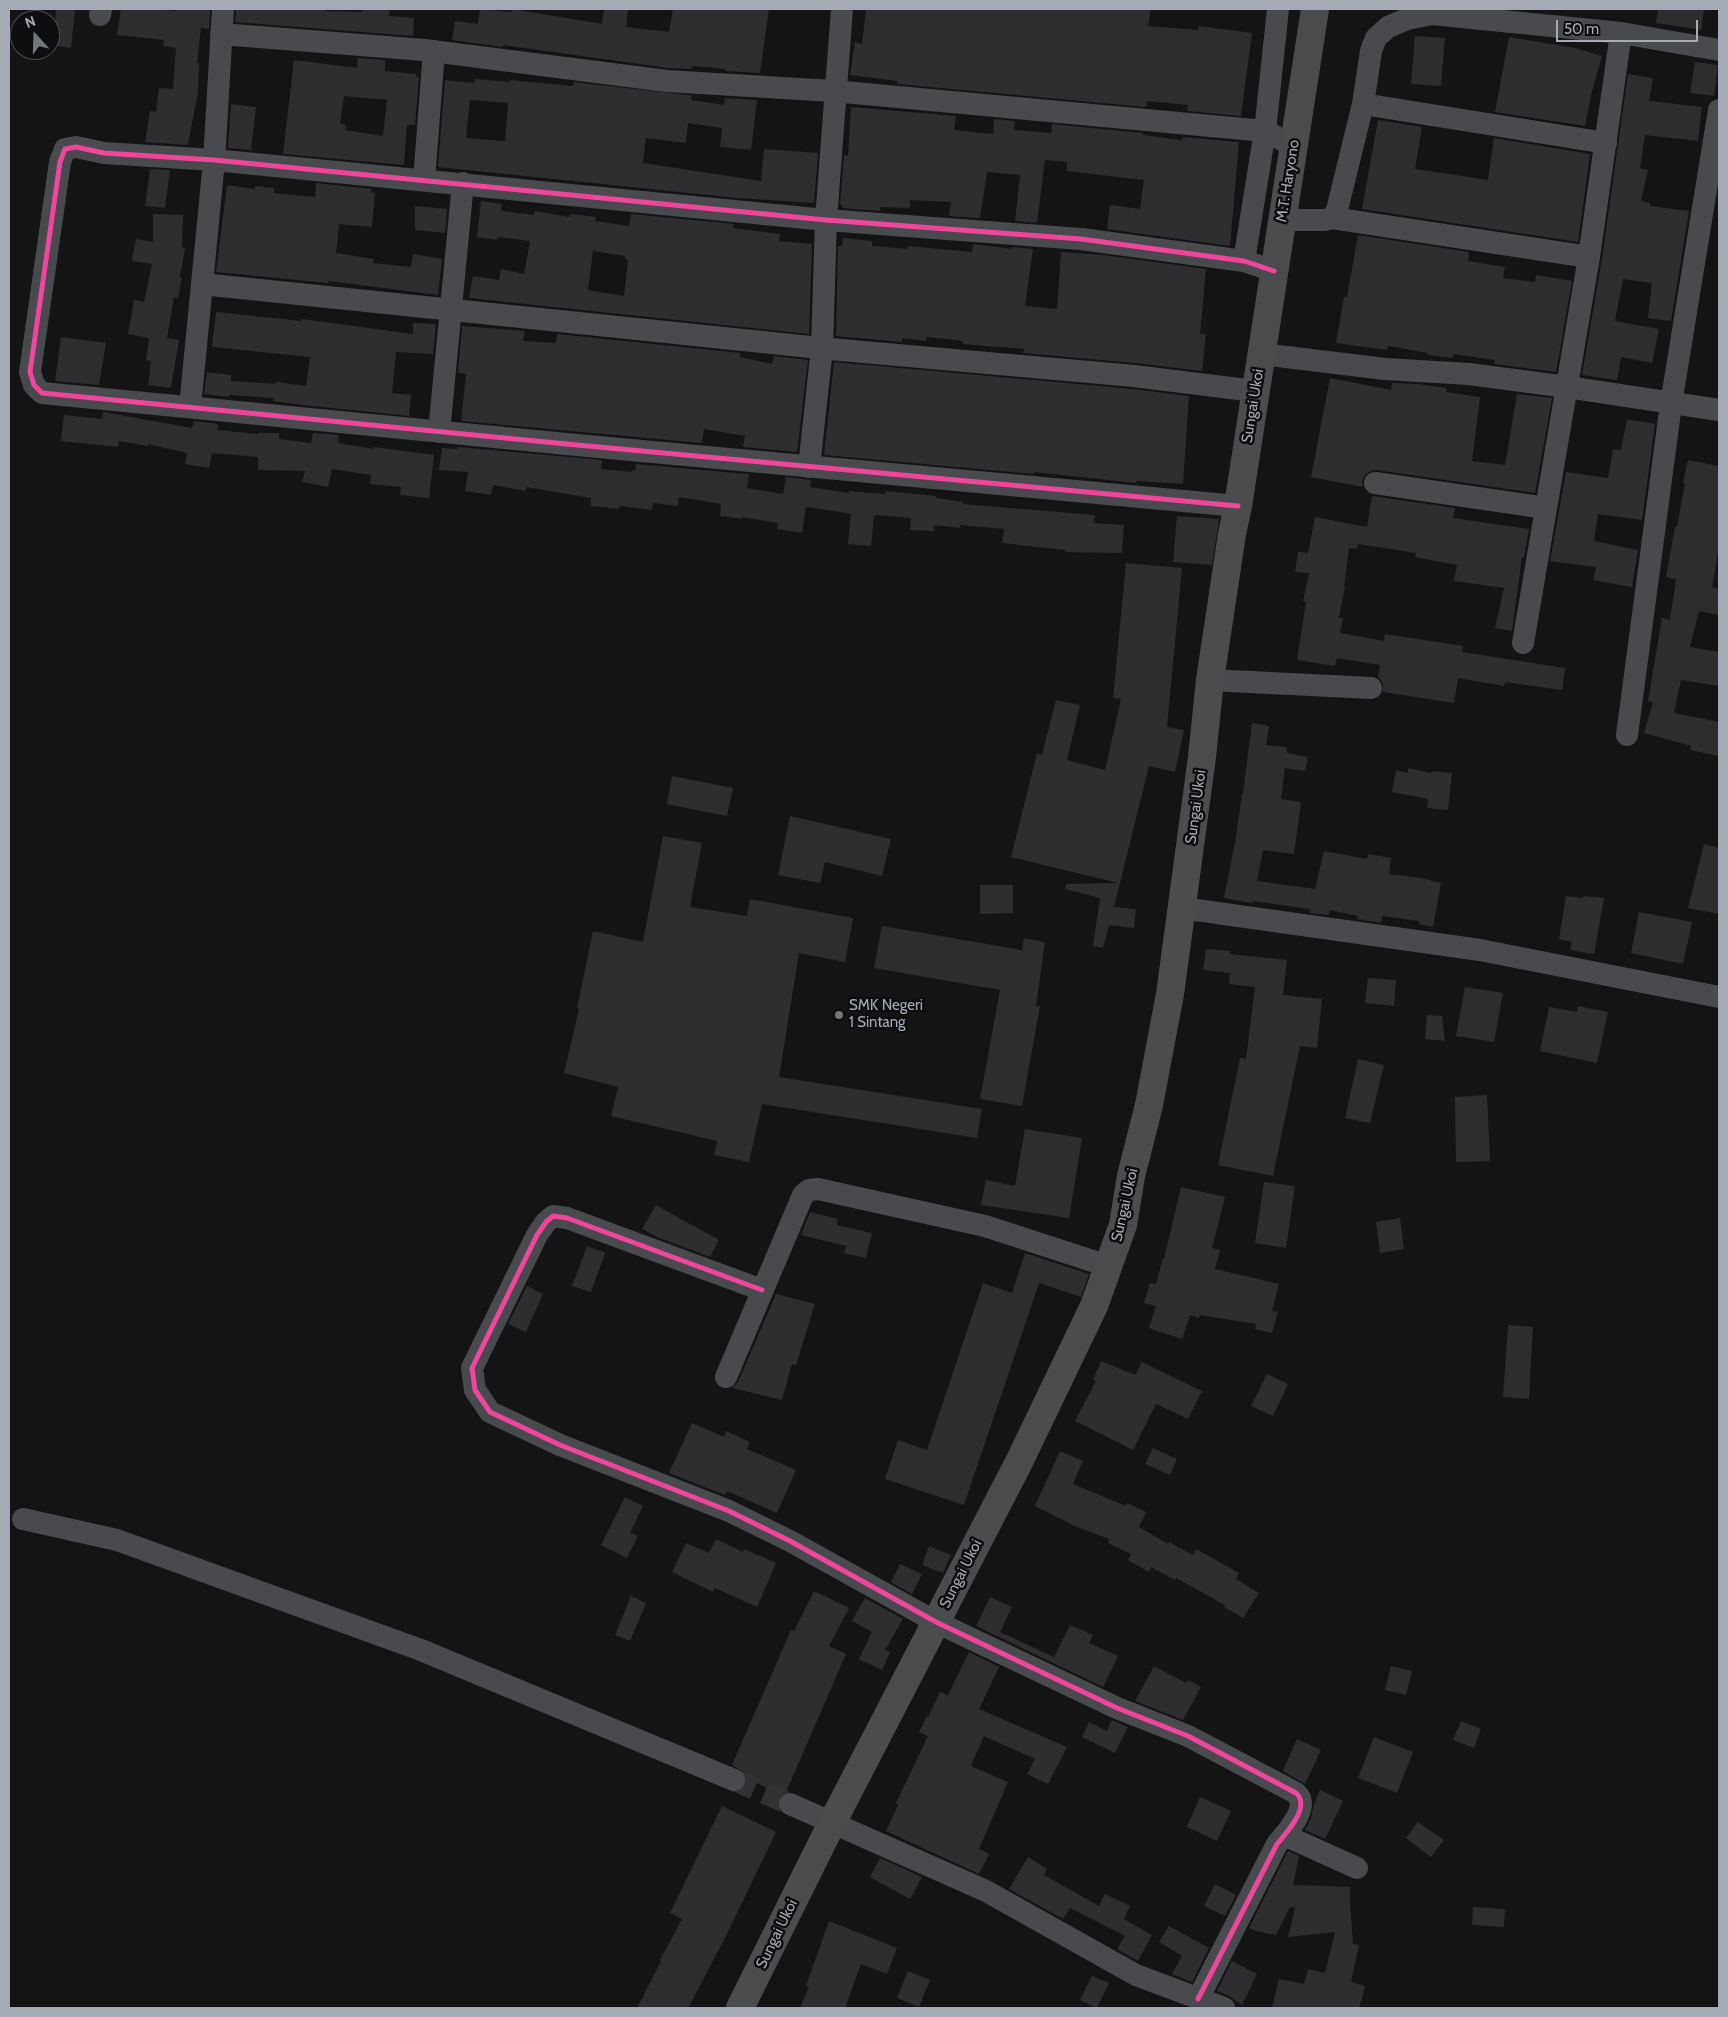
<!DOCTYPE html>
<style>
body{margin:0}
#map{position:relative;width:1728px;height:2017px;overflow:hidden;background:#141414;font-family:Cabin,sans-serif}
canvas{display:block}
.frame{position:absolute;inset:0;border:10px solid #a5abb5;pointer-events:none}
.north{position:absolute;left:10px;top:10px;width:50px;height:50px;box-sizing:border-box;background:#0e0e10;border:1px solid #4a4d52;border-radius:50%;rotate:340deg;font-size:14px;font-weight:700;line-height:20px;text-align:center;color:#a5abb5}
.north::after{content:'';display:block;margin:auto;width:18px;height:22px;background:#72767d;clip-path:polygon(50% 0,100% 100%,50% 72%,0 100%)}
.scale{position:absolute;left:1556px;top:20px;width:142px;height:22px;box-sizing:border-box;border:2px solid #a5abb5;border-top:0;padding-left:6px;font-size:15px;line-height:18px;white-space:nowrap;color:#a5abb5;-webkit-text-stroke:4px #0e0e10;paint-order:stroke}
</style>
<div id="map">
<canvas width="1728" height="2017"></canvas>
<div class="frame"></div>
<div class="north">N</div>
<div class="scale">50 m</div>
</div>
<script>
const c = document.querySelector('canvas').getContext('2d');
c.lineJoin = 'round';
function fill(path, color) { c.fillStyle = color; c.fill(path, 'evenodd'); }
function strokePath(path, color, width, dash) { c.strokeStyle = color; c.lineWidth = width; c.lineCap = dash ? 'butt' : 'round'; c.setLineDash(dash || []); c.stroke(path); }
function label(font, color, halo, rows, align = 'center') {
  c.font = font + ' Cabin,sans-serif'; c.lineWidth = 5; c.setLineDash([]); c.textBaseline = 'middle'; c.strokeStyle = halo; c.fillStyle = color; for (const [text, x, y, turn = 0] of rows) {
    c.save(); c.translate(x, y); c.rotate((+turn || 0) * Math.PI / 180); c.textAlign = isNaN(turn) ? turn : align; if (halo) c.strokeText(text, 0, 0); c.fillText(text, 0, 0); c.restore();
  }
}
const building = new Path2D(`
 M56,9H75L71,48L50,45V24H55Z
 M121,9H155L176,11V9H210L209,29L201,28L197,63H199L198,92L188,145L145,142L150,111L156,112L159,88L173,89L176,48L163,46L164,40L117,35Z
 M236,9H326L325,11L362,12V9H390L389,16L414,18L413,36L235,22Z
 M480,9L512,12V9L602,24L604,9H628L626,27L669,32L673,9H769L760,73L725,71V69L693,66L692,69L668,68L503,45L502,47L452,40L455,21L478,24Z
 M866,9H1151L1148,26L1198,30L1199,26L1252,33L1241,116L1187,111L1188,105L1147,101L1146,107L897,84V81L850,75L855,42L862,44Z
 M1658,9H1704L1701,30L1656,23Z
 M1415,36L1445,38L1441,86L1411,84Z
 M1509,37L1575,48L1602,56L1591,95L1585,126L1495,112Z
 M358,58L385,60V71L417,74L416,77H419L415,125H407L404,165L283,154L294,60L357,68ZM344,96L387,100L383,136L345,130L346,125L340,124Z
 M1695,62L1718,65L1714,96L1690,93Z
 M1628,74L1653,78L1649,101L1702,107L1698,141L1645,135L1640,168L1648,170L1641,201L1650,203V206L1689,211L1671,321L1648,318L1652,283L1623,279L1615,321L1659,329L1652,363L1621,357L1617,380L1582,375L1602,259Z
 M475,79L510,82V80L573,86V82L689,95L692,96L691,100L724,105L725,98L757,100L751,150L720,147L722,128L688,123L686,143L646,138L643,163L761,181L764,149L818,153L814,203L738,198L438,167L445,80L474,83ZM470,100L508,103L505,141L466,138Z
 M231,104L256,107L251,150L228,148Z
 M851,107L956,116L954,130L993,134L994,119L1015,121L1014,130L1051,133L1052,124L1143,133V135L1182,140L1183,137L1237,142H1239L1230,246L1107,229L1110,205L1140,209L1144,180L1067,171V162L1045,160L1037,223L1015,221L1020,175L987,172L980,218L949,216L951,202L910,200V208L880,207V211L842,208V205H840L844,155L848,156Z
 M1378,120L1422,127L1415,169L1456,175L1488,180L1494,138L1590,154L1578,242L1362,209Z
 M150,169L170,170L165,208L145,206Z
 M316,183L372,189L371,192L375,193L372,227L339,224L336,253L374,259L373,263L411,267L413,254L442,259L438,295L329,281L328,283L216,272L227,185L255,189V186L274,188V193L315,197Z
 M481,201L502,204L501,211L534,215L535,211L569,217L570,214L596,217L595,221L629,226L631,214L734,224L733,228L780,234L779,241L812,244L809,334L469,298L473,276L499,280L501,269L524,274L530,241L498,237L497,240L477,237ZM593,251L625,256V259L628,260L624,296L588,290Z
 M415,206L447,209L445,233L415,230Z
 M153,214L183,215L182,247L185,248L180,277L182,278L178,298L174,297L167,338L179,340L171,388L148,385L151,361L146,360L149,338L128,334L134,300L144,302L152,264L132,261L136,239L153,242Z
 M1358,235L1469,252L1468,261L1505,267L1503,278L1535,282L1536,275L1572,281L1556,372L1494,364L1495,360L1453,354V358L1428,355V353L1388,346L1387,350L1336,343L1344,297H1347Z
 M843,238L872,241V246L908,249V246L972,252L973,244L1012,249V247L1033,249L1025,306L1057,309L1061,252L1103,255L1206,269L1200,334H1206L1202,371L1135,363L1023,353L1024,349L962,344L963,341L927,337L926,341L902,338V342L836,336L838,246H842Z
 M216,312L301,321L302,319L413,334V323L436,324L433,354L396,352L392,393L411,395L409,416L303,405L273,401L274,398L229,395V397L204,394L207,372L231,375V381L276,384V382L306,386L310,357L212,347Z
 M462,326L525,331L523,341L556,343L557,334L740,353V357L772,364L774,356L808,360L797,452L743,447L745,436L704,429L702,443L461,421L466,374L458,373Z
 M61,337L106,343L99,385L55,381Z
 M834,362L1133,389L1189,396L1183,484L1137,481L1136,483L1034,472V474L824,455Z
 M1330,378L1391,390L1392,383L1418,384L1446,388V392L1480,397L1472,461L1505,465L1517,394L1552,398L1535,493L1377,470L1371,471L1365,475L1362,481L1363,487L1311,477Z
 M103,412L192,428L194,421L218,424L217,430L259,434V433H279V439L311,443L313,433L339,435L338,443L374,449V447L434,455L429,498L400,495L401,487L370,484L371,475L332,469L328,487L302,482L305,471L258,470V457L212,453L209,468L185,464L187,453L148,444L147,446L119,441L118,447L61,441L64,415L102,419Z
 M1627,419L1655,424L1642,520L1598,514L1594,541L1638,550L1632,587L1593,580L1596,567L1550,561L1566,472L1608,478L1613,449L1621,450Z
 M458,447L602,460L601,469L632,472V470L635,471L636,464L747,474H749L747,488L783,494L786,477L811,480L810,487L849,493V491L885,494V491L936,496V498L964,502L963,504L1095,515L1094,523L1124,525L1122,553L1065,552V550L1002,543L1004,529L960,525V528L934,525V531L910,530L911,518L877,515L874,516L871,546L848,544L851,514L847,513L806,507L802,533L777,529L778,523L742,517V519L720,516L721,504L679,497L678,506L653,503L652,510L620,506L619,509L591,506V498L526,487V491L493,485L491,495L465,491L468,472L439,470L442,448L457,449Z
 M1688,460L1719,466V547L1712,587L1719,589V615L1699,611L1690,647L1719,652V686L1681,680L1674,713L1719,722V756L1690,750L1691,746L1644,733L1653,702L1648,701L1662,618L1670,620L1676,579L1666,577L1675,527H1677L1685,483H1683Z
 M1372,496L1455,508L1453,518L1529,529L1524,557H1522L1512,631L1495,628L1504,588L1454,581L1457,565L1415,557L1416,553L1358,544L1357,549L1349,548L1344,587H1345L1339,618H1343L1340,633L1384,641L1385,634L1463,646L1462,652L1565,668L1562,690L1505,682L1504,686L1458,678L1454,703L1383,692V682L1378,677L1380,665L1337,658L1335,666L1297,660L1306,602L1303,601L1309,573L1295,572L1298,552L1308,553L1315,517L1367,527Z
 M1177,516L1219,519L1212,565L1173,562Z
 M1126,563L1182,568L1167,727L1184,730L1175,772L1149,766L1114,907L1136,909L1134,928L1109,925L1103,948L1093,946L1100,898L1065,889L1066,884L1118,883L1011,857L1037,753L1042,755L1056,700L1080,705L1067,760L1105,770L1121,699L1113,698Z
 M1252,723L1269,726L1266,745L1287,747V753L1308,757L1305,771L1285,768L1281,799L1301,802L1294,854L1263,850L1257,881L1315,889L1324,851L1367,859L1368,854L1391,858L1389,874L1421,878L1441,883L1433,927L1419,924V921L1382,916L1381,923L1357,919L1358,916L1330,910L1329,915L1310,913V909L1253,901L1252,903L1224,898L1236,837L1242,794H1243Z
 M1408,768L1431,773L1432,771L1452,773L1448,810L1427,808L1428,799L1392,792L1396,770L1408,773Z
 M672,776L733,788L727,816L667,804Z
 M790,816L891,839L882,876L825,862L820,883L778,875Z
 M663,836L702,843L690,907L747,916L750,899L853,918L845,962L799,953L779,1077L982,1109L977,1138L762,1104L749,1162L714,1155L717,1141L611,1116L618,1087L564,1073L579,1009L577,1008L593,931L643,942Z
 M1704,844L1719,848V914L1688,908Z
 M980,885H1013V913L980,914Z
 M1566,896L1583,898V896L1604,898L1594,954L1570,950L1572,942L1559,939Z
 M1639,912L1692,922L1683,964L1631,953Z
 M882,926L1022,950L1024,938L1045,942L1036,1006H1040L1022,1106L980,1099L1000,990L874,968Z
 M1206,949L1230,951V954L1287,960L1283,995L1322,999L1317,1048L1300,1046L1273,1176L1218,1165L1240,1058L1246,1059L1255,987L1229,984L1230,973L1203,970Z
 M1368,978L1396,980L1394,1006L1365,1003Z
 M1465,987L1503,993L1494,1042L1456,1036Z
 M1578,1006L1608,1012L1597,1063L1540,1051L1549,1007L1577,1012Z
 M1427,1015L1442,1016L1445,1041L1425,1039Z
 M1358,1059L1384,1065L1370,1123L1345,1118Z
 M1487,1095L1490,1161L1456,1162L1455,1097Z
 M1025,1129L1082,1138L1069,1218L981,1205L986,1180L1015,1186Z
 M1264,1182L1295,1186L1286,1248L1255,1243Z
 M1181,1187L1225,1197L1212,1248L1220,1250L1215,1269L1279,1284L1272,1311L1278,1312L1272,1333L1255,1329L1256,1324L1200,1315L1199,1318L1190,1315L1182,1339L1149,1328L1156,1306L1144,1303L1150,1283L1156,1284L1163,1258L1164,1259Z
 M656,1205L719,1240L710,1257L657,1237L642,1229Z
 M810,1212L838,1219L837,1225L872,1233L866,1258L844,1253L846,1246L801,1235Z
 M1400,1218L1404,1249L1380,1253L1376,1222Z
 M587,1246L605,1253L591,1292L572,1286Z
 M1025,1253L1089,1274L1081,1297L1039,1283L964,1505L885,1479L898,1440L927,1450L983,1283L1012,1293Z
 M527,1286L543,1294L526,1332L508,1324Z
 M776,1294L815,1304L796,1365L792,1364L782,1400L732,1388L738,1382Z
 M1508,1325L1533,1327L1529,1399L1503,1397Z
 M1101,1361L1135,1375L1142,1362L1202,1391L1188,1419L1156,1404L1133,1450L1075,1421L1096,1381L1093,1380Z
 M1267,1374L1288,1384L1273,1416L1251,1406Z
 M692,1423L724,1437L726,1431L750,1442L747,1449L796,1470L777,1513L727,1491L725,1495L669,1473Z
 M1153,1448L1177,1459L1170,1475L1145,1464Z
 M1060,1451L1083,1461L1073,1484L1126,1506L1127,1503L1146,1512L1139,1527L1168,1544L1169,1542L1193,1555L1196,1549L1239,1573L1236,1579L1259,1593L1243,1618L1224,1607L1225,1605L1176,1578L1175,1580L1151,1567L1149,1572L1128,1560L1131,1554L1108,1543L1109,1539L1077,1527L1035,1506Z
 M625,1497L643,1506L630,1533L638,1536L627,1558L601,1545Z
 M716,1539L743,1552L744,1549L776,1563L757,1607L715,1588L713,1592L672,1572L686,1543L709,1553Z
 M929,1546L951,1555L943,1573L922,1565Z
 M900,1564L922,1574L912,1594L891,1582Z
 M814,1591L849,1608L829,1646L846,1654L786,1792L782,1794L747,1779L744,1772L732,1765L791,1630L794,1631Z
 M631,1596L646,1603L630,1641L615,1635Z
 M990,1597L1012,1607L1000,1632L1054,1657L1070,1625L1093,1635L1089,1643L1118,1656L1103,1687L976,1626Z
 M865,1598L903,1619L885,1650L890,1652L882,1670L859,1659L872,1632L852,1621Z
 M969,1652L999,1667L979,1709L1067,1747L1048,1784L1027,1774L1035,1759L984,1736L971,1766L1008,1782L979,1849L989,1854L979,1874L886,1831L898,1805L896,1803L928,1736L919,1732L927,1716L928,1717L940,1692L948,1695Z
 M1154,1666L1186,1683L1188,1680L1201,1687L1183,1720L1135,1701Z
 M1391,1666L1412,1671L1406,1695L1385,1690Z
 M1112,1720L1128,1727L1115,1753L1082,1737L1089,1722L1107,1731Z
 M1461,1721L1481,1729L1474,1748L1453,1740Z
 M1374,1737L1413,1752L1397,1793L1358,1778Z
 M1297,1739L1321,1750L1305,1784L1283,1771Z
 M1320,1790L1343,1801L1325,1839L1305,1830L1311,1818L1314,1804Z
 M1200,1797L1231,1811L1217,1841L1187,1827Z
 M722,1806L776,1832L725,1938L688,2008H637L661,1961L660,1960L682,1919L670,1913Z
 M1418,1822L1444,1840L1431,1857L1406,1838Z
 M1288,1851L1299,1856L1293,1885L1350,1887V1902L1353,1944L1359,1945L1351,1982L1365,1986L1359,2008H1272L1279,1979L1304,1984L1308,1969L1325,1973L1335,1932L1288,1937L1295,1908L1290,1907L1276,1935L1255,1931L1249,1928Z
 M1028,1857L1047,1869L1044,1875L1099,1906L1105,1894L1130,1906L1124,1919L1152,1935L1138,1961L1117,1949L1125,1936L1070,1908L1063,1919L1009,1889Z
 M880,1858L922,1877L910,1899L870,1877Z
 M1215,1884L1236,1895L1225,1916L1204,1906Z
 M1473,1907L1505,1909L1504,1927L1472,1925Z
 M829,1921L897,1948L887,1974L861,1964L845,2008H800L809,1987L806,1986Z
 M1169,1926L1209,1948L1192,1982L1172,1974L1182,1956L1159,1942Z
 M1232,1961L1257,1974L1242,2005L1229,1996L1217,1991Z
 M908,1971L930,1980L919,2007L897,1998Z
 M1092,1976L1109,1983L1097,2008L1080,2000Z`);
const minorTunnel = new Path2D(`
 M734,1780L790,1804`);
const minor = new Path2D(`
 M100,15L101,9
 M221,34L424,50L667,81L833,91L1265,131L1294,146
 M1363,104L1606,143
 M424,180L434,51
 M1332,218L1589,257L1523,643
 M1282,220H1325L1332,218L1337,210L1363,104L1371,51L1376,38L1388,27L1407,19L1432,14L1621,33L1719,50
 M1589,257L1621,33
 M1244,261L1265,131L1278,9
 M202,284L830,349L1134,376L1255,391
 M1262,354L1385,369L1469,374L1567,387L1719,410
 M190,407L214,161L223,9
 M439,432L463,183
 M809,467L822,348L826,220L842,9
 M1375,483L1546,508
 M1238,506L577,445L42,393L34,385L30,372L60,162L65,149L76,147L104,153L214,160L826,220L1081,239L1244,261L1274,271
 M1210,680L1371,688
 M1627,735L1671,404L1719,110
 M1182,908L1480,950L1719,997
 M762,1290L567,1218L553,1216L546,1222L537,1235L472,1368L475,1390L490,1412L560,1445L729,1511L790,1541L936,1622L1117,1708L1188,1736L1296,1793C1311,1807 1287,1832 1277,1844L1198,1999
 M726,1377L803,1195L809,1190L818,1189L985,1226L1108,1266
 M23,1519L117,1540L421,1650L734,1780
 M790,1804L986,1891L1136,1975L1224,2008
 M1284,1835L1357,1868`);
const trunk = new Path2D(`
 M740,2008L832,1823L1019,1462L1094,1306L1123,1225L1131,1176L1149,1105L1170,994L1202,757L1210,680L1232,534L1238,506L1315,9`);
const cycleway = new Path2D(`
 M1238,506L577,445L42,393L34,385L30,372L60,162L65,149L76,147L104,153L214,160L826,220L1081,239L1244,261L1274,271
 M762,1290L567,1218L553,1216L546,1222L537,1235L472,1368L475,1390L490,1412L560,1445L729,1511L790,1541L936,1622L1117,1708L1188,1736L1296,1793C1311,1807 1287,1832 1277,1844L1198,1999`);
const markers = [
 [839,1015,5,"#72767d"]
];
const streetNames = [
 ["M.T. Haryono",1288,181,-81],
 ["Sungai Ukoi",1253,406,-81],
 ["Sungai Ukoi",1196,807,-82],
 ["Sungai Ukoi",1125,1205,-77],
 ["Sungai Ukoi",961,1574,-63],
 ["Sungai Ukoi",777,1934,-64]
];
const poiNames = [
 ["SMK Negeri",849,1006],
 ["1 Sintang",849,1023]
];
fill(building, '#2e2e30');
strokePath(minorTunnel, '#313234', 22, [22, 11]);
strokePath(minor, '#484a4d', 22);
strokePath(trunk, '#4a4c4e', 28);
strokePath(cycleway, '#ed469a', 5);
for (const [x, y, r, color] of markers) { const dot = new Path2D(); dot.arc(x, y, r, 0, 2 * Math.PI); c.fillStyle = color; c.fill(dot); strokePath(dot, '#0e0e10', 2); }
label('15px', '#a5abb5', '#0e0e10', streetNames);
label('15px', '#a5abb5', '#0e0e10', poiNames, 'left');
</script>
